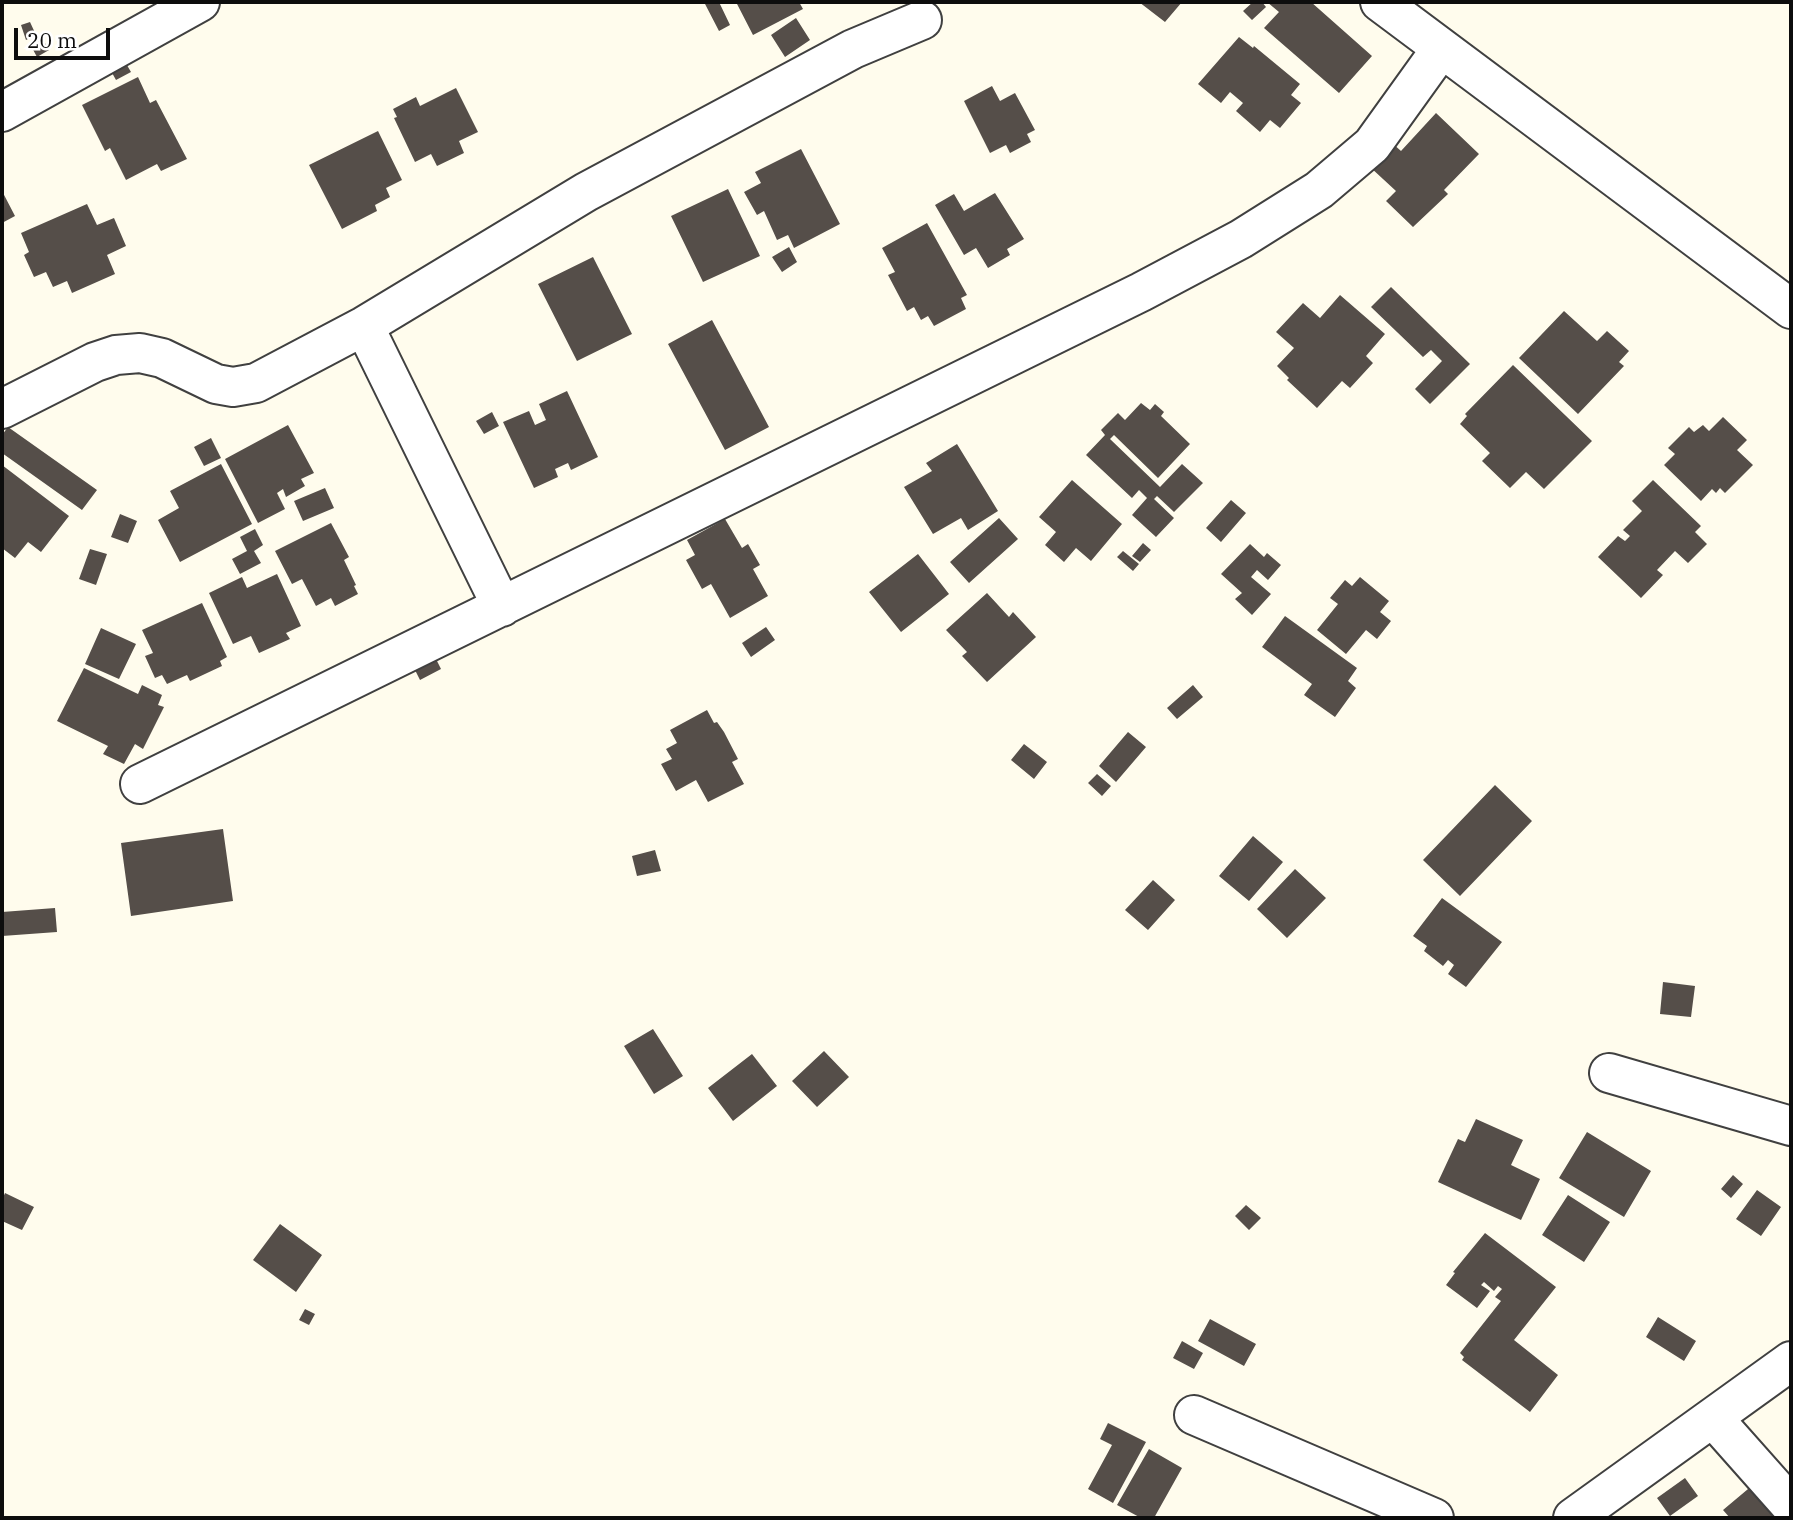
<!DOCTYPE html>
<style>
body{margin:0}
#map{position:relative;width:1793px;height:1520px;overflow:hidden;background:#fffced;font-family:"IBM Plex Serif",serif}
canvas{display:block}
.frame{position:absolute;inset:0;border:4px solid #0d0d0d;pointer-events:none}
.scale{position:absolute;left:14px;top:28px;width:96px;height:32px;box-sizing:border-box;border:4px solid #0d0d0d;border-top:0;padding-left:9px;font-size:21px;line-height:24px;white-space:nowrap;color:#0d0d0d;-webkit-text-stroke:5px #fff;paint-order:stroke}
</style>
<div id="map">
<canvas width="1793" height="1520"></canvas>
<div class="frame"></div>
<div class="scale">20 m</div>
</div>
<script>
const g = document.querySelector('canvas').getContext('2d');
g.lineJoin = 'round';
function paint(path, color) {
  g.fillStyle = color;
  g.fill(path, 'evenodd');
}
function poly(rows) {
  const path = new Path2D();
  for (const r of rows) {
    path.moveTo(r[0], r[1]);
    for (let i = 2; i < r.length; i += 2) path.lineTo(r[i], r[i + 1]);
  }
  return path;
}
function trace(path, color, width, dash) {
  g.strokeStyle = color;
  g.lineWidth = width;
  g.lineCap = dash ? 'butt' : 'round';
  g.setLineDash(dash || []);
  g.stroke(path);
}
paint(poly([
 [704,2,719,2,730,25,719,31],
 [736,2,799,2,803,9,753,35],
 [1139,2,1182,2,1165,22],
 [1253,2,1262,2,1266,7,1252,20,1243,11],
 [1267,2,1311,2,1372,56,1339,93,1264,28,1279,12],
 [796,18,810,40,785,57,771,35],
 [30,22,36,35,26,40,21,25],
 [1239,37,1253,48,1254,46,1300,84,1291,95,1301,103,1280,128,1270,120,1260,132,1236,111,1243,103,1230,92,1221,103,1198,84],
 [42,38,49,50,37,57,30,44],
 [121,55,131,72,116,80,106,62],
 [138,77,150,103,156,100,187,159,161,171,157,164,126,180,110,148,105,151,82,105],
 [992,86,1000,101,1015,93,1035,130,1027,134,1031,142,1010,153,1006,145,990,153,964,101],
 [456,88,478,132,459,141,464,153,437,166,431,154,415,162,394,118,397,117,393,109,416,97,420,106],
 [1436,113,1479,154,1444,190,1448,194,1413,227,1386,201,1396,191,1370,167,1392,143,1401,151],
 [378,131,402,180,386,188,390,197,375,205,377,211,342,229,309,165],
 [801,149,840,224,794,248,788,235,777,240,764,211,757,215,744,192,761,183,755,172],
 [728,189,760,256,703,282,671,216],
 [2,191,15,216,2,223],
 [995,193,1024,239,1007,249,1010,255,988,268,976,248,964,255,935,205,954,194,964,211],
 [87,204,97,225,114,218,126,246,107,255,115,274,72,293,67,281,53,287,46,272,34,277,24,255,29,252,21,233],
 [927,223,967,295,961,298,966,309,934,326,928,316,921,320,914,307,907,311,888,275,895,272,882,248],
 [789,247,797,262,782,272,772,257],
 [593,257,632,334,577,361,538,284],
 [1391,287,1470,364,1430,404,1415,389,1442,361,1431,350,1423,357,1371,307],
 [1340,295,1385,334,1366,356,1373,363,1350,388,1342,381,1317,408,1287,380,1289,378,1277,366,1294,348,1276,332,1303,303,1320,318],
 [1564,311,1597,341,1607,331,1629,351,1619,362,1624,366,1578,414,1519,358],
 [712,320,769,427,725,450,668,344],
 [1513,365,1592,441,1544,489,1526,472,1510,488,1482,461,1490,453,1460,424,1467,416,1465,414],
 [567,391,598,457,571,470,568,463,555,469,558,477,534,488,503,422,529,411,535,425,546,420,539,404],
 [1141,403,1150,410,1155,404,1164,412,1161,416,1190,444,1158,478,1114,435,1110,439,1160,487,1182,464,1203,483,1174,512,1157,496,1154,499,1174,518,1156,537,1132,515,1147,498,1139,490,1132,498,1086,455,1105,435,1101,430,1118,413,1125,420],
 [492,412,499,426,484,434,476,421],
 [1723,417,1747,440,1737,450,1753,465,1725,493,1720,488,1716,493,1712,489,1701,501,1664,465,1675,454,1668,448,1689,427,1694,432,1703,425,1709,431],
 [288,425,314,473,301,479,305,486,286,497,283,489,277,493,285,509,258,523,225,459],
 [8,427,97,490,82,510,2,453,2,435],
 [211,438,221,458,204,466,194,447],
 [957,444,998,511,968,530,961,518,933,534,904,487,932,471,926,463],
 [221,464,252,524,180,562,158,520,179,508,170,491],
 [2,465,69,516,41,552,28,542,15,558,2,548],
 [1072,480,1122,524,1091,561,1076,548,1064,562,1045,545,1056,532,1039,517],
 [1653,480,1701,526,1695,532,1707,544,1688,563,1675,551,1657,570,1663,575,1641,598,1598,557,1618,536,1625,541,1630,536,1623,530,1642,511,1632,501],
 [325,488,334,508,303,521,294,501],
 [1231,500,1246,513,1221,542,1206,528],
 [120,514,137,521,128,543,111,537],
 [999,518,1018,539,969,583,950,562],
 [725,519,742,548,748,544,760,565,753,569,768,596,730,618,711,584,702,589,686,560,695,555,687,540],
 [331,523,349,557,344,560,356,585,354,586,358,594,335,606,331,598,316,606,302,579,292,584,275,551],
 [255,529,263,545,254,551,261,563,240,574,232,559,247,551,240,537],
 [1143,543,1151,550,1140,562,1132,556],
 [1250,544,1264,557,1267,553,1281,565,1268,580,1257,570,1251,577,1271,594,1252,615,1235,599,1242,593,1221,574],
 [90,549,107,554,96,585,79,579],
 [1123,551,1139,564,1133,571,1117,557],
 [918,554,949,594,901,632,869,592],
 [277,574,301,626,286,633,290,639,259,653,251,636,233,644,209,593,242,577,247,588],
 [1360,577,1389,601,1380,612,1391,621,1377,639,1366,630,1346,654,1317,630,1338,604,1330,598,1345,580,1352,586],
 [987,593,1009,617,1013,612,1036,637,987,682,962,656,967,652,946,630],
 [202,603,227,657,220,661,222,666,190,681,187,675,167,684,162,675,155,678,145,656,153,653,142,630],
 [1285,616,1357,668,1348,681,1356,688,1335,717,1304,695,1312,684,1262,647],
 [766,627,775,640,751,657,742,643],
 [101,628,136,644,119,679,85,664],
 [433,653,441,669,420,680,412,664],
 [84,668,138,694,142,685,162,695,158,705,164,707,143,749,135,744,124,764,103,754,108,746,57,721],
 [1193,685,1203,697,1177,719,1167,708],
 [707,710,714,723,717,722,724,732,738,759,732,762,744,784,708,802,696,780,676,791,661,764,672,759,666,749,677,743,670,730],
 [1128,732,1146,747,1116,782,1099,766],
 [1024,744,1047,762,1034,779,1011,760],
 [1097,774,1111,786,1102,796,1088,783],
 [1495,785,1532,821,1460,896,1423,860],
 [223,829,233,901,131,916,121,843],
 [1253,836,1283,862,1249,901,1219,876],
 [655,850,661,871,637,876,632,856],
 [1295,869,1326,898,1287,938,1257,909],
 [1153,880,1175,900,1148,930,1125,910],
 [1442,898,1502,942,1466,987,1448,974,1454,965,1448,960,1443,966,1424,951,1427,946,1413,936],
 [55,908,57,932,2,936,2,912],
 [1663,982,1695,986,1691,1017,1660,1014],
 [653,1029,683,1076,654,1094,624,1046],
 [824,1051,849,1077,817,1107,792,1081],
 [752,1054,777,1086,733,1121,708,1088],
 [1476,1119,1523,1140,1511,1165,1540,1179,1521,1220,1438,1182,1458,1139,1465,1142],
 [1587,1132,1651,1171,1624,1217,1559,1178],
 [1733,1175,1743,1184,1731,1198,1721,1189],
 [1757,1190,1781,1207,1761,1236,1736,1219],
 [5,1193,34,1207,22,1230,2,1221,2,1200],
 [1568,1195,1610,1222,1584,1262,1542,1235],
 [1246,1205,1261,1218,1249,1230,1235,1216],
 [280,1224,322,1255,296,1292,253,1260],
 [1485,1233,1556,1287,1514,1340,1558,1375,1530,1412,1462,1360,1464,1357,1460,1353,1501,1301,1495,1297,1502,1289,1498,1286,1494,1291,1484,1282,1481,1285,1490,1291,1477,1308,1446,1285,1455,1273,1453,1272],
 [305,1309,315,1314,309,1325,299,1320],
 [1658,1317,1696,1341,1684,1361,1646,1337],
 [1210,1319,1256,1344,1244,1366,1198,1341],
 [1182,1341,1203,1353,1194,1369,1173,1358],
 [1108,1423,1146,1442,1113,1503,1088,1489,1112,1445,1100,1439],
 [1149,1449,1182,1468,1154,1518,1141,1518,1117,1505],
 [1685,1478,1698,1496,1670,1516,1657,1498],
 [1754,1484,1779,1518,1730,1518,1723,1510]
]), '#554e49');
const minor = poly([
 [1380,2,1791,309],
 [2,112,200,2],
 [364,326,502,607],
 [2,409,95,362,116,355,140,353,162,358,216,384,233,387,256,383,364,326,586,192,853,49,922,20],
 [140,784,1141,292,1241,239,1319,190,1372,145,1441,49],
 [1609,1073,1791,1126],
 [1194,1415,1434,1518],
 [1713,1418,1791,1506],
 [1573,1518,1791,1361]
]);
trace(minor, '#404040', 42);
trace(minor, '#fff', 38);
</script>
